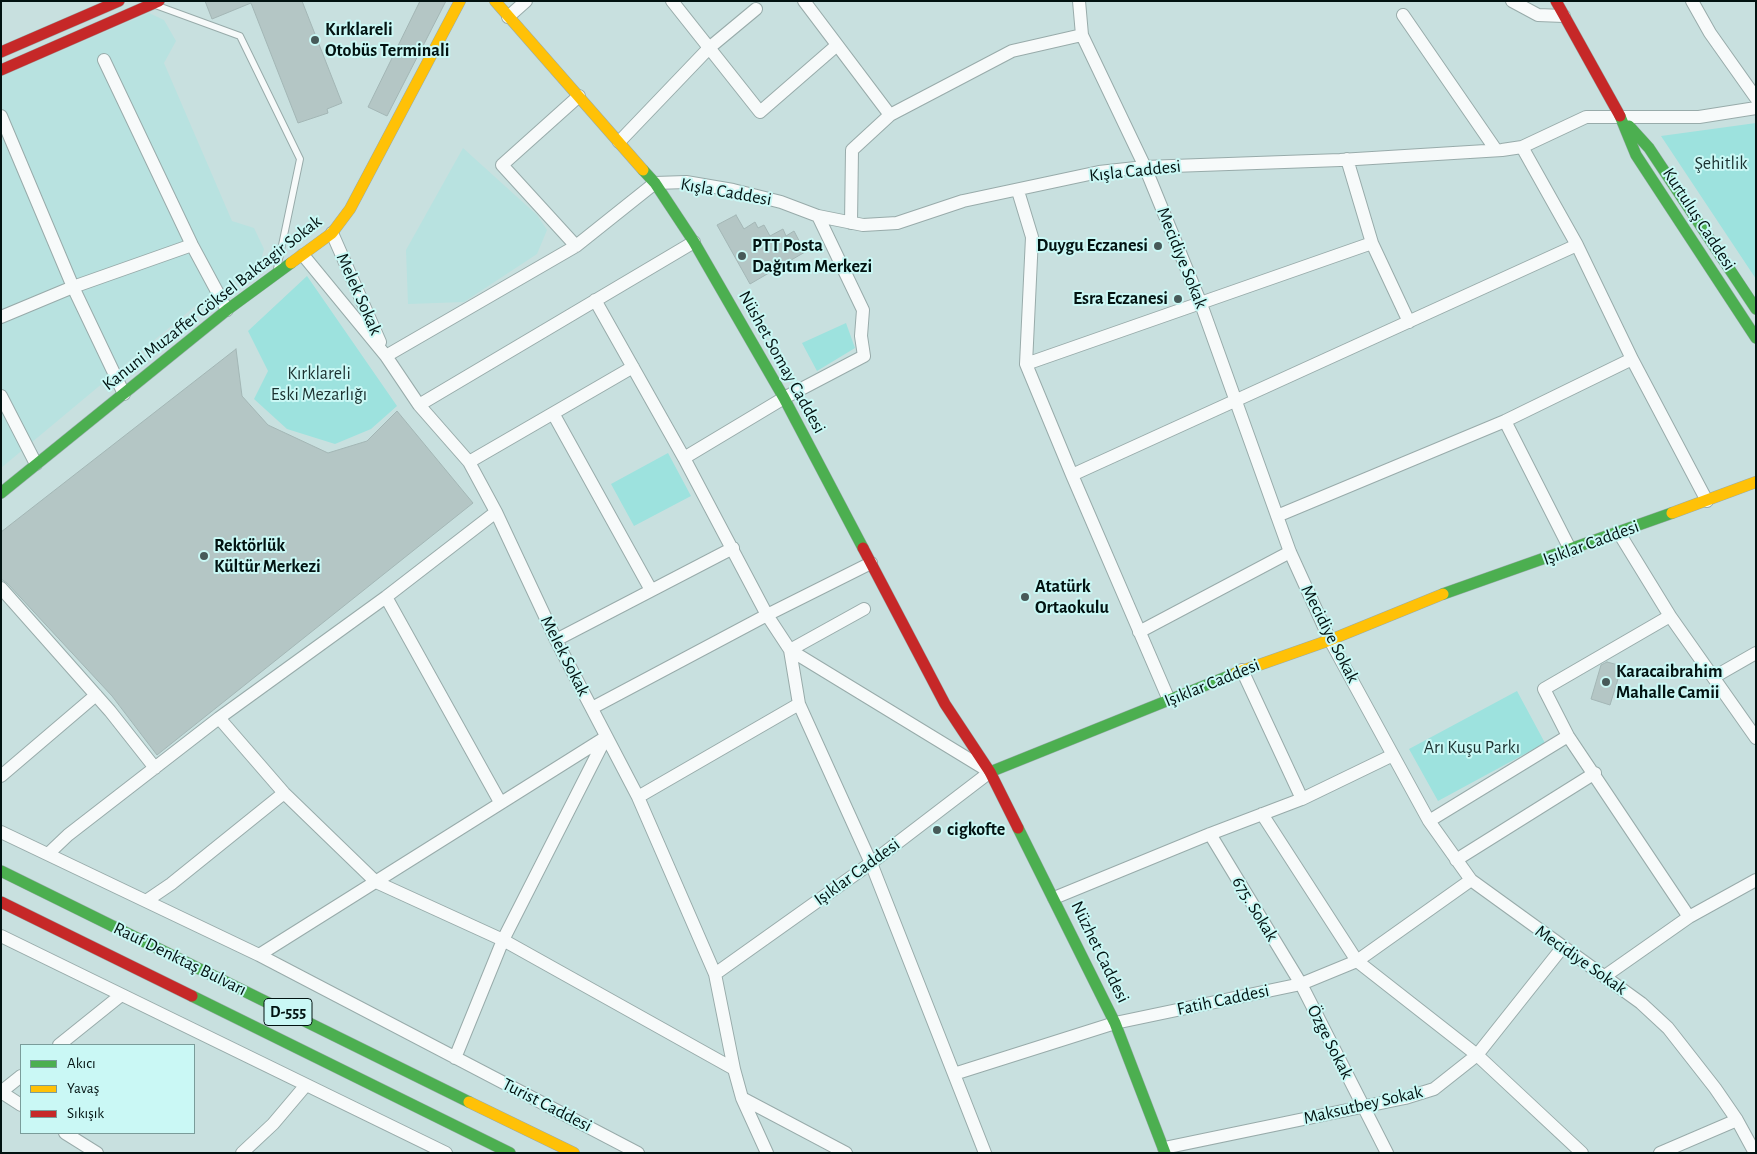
<!DOCTYPE html>
<meta charset="utf-8">
<style>
body{margin:0}
#map{position:relative;width:1757px;height:1154px;overflow:hidden;background:#c8e0df;font-family:"Alegreya Sans",sans-serif}
canvas{display:block}
.frame{position:absolute;inset:0;border:2px solid #021211;pointer-events:none}
.legend{position:absolute;left:20px;top:1044px;width:175px;height:90px;box-sizing:border-box;background:#caf8f5;border:1px solid #7a9c9a;margin:0;padding:6px 9px;list-style:none;font-size:15px;color:#021211}
.legend li{display:flex;align-items:center;gap:10px;height:25px}
.legend b{width:25px;border:1px solid #7a9c9a}
</style>
<div id="map">
<canvas width="1757" height="1154"></canvas>
<div class="frame"></div>
<ul class="legend">
<li><b style="height:6px;background:#4caf50"></b>Akıcı</li>
<li><b style="height:6px;background:#ffc107"></b>Yavaş</li>
<li><b style="height:6px;background:#c62828"></b>Sıkışık</li>
</ul>
</div>
<script>
const g = document.querySelector('canvas').getContext('2d');
g.lineJoin = 'round';
function paint(path, color) {
  g.fillStyle = color;
  g.fill(path, 'evenodd');
}
function poly(rows) {
  const path = new Path2D();
  for (const r of rows) {
    path.moveTo(r[0], r[1]);
    for (let i = 2; i < r.length; i += 2) path.lineTo(r[i], r[i + 1]);
  }
  return path;
}
function trace(path, color, width, dash) {
  g.strokeStyle = color;
  g.lineWidth = width;
  g.lineCap = dash ? 'butt' : 'round';
  g.setLineDash(dash || []);
  g.stroke(path);
}
function drawText(font, color, halo, rows, align = 'center') {
  g.font = font + ' "Alegreya Sans",sans-serif';
  g.lineWidth = 4;
  g.setLineDash([]);
  g.textBaseline = 'middle';
  g.strokeStyle = halo;
  g.fillStyle = color;
  for (const [text, x, y, turn = 0] of rows) {
    g.save();
    g.translate(x, y);
    g.rotate((+turn || 0) * Math.PI / 180);
    g.textAlign = isNaN(turn) ? turn : align;
    if (halo) g.strokeText(text, 0, 0);
    g.fillText(text, 0, 0);
    g.restore();
  }
}
paint(poly([
 [149,13,164,20,176,41,164,63,232,221,254,228,264,249,259,267,200,302,1,468,1,77],
 [463,148,537,215,547,230,537,254,464,302,408,304,406,250]
]), '#b8e2e0');
paint(poly([
 [1756,123,1756,279,1661,136],
 [307,276,397,406,371,429,335,444,287,429,254,399,268,371,248,331],
 [846,323,855,348,817,371,802,343],
 [668,453,691,496,634,526,611,484],
 [1517,691,1545,743,1438,801,1409,749]
]), '#9de2de');
const building = poly([
 [205,1,302,1,342,103,327,109,328,113,298,123,251,3,212,19,205,1],
 [420,1,446,1,387,116,368,107,420,1],
 [736,215,744,229,755,222,758,228,764,225,770,236,783,229,786,236,794,231,805,252,750,284,717,225,736,215],
 [236,349,242,396,268,425,328,453,367,441,397,411,473,503,157,755,112,696,7,583,1,579,1,532,236,349],
 [1607,662,1622,666,1610,705,1591,699,1601,665,1607,662]
]);
paint(building, '#b4c6c5');
trace(building, '#a3b6b5', 1);
const lane = poly([
 [158,6,240,36,300,159,277,269]
]);
const street = poly([
 [672,1,760,112,836,46],
 [804,1,890,115],
 [1079,1,1082,35,1145,167,1201,304,1290,552,1330,640,1429,821,1471,880,1641,1003,1668,1028,1715,1088,1737,1120,1755,1153],
 [1512,1,1538,15,1564,16],
 [1692,1,1710,33,1756,98],
 [1403,15,1496,150],
 [508,17,526,1],
 [104,60,192,245,227,310],
 [1,116,73,287,124,394],
 [619,142,709,48,756,9],
 [1347,159,1372,243,1409,322],
 [1018,191,1032,237,1026,364,1072,475,1169,700],
 [851,223,852,150,890,115,1012,51,1082,35],
 [332,233,380,342],
 [576,246,502,165,579,96],
 [303,255,386,356,419,405,469,462,496,512,556,640,638,797,715,974,734,1069,742,1098,767,1153],
 [595,300,684,458,767,615,790,650,990,772,871,863,715,974],
 [1,317,73,287,192,245],
 [386,356,576,246,655,183,686,182,733,190,781,202,818,216,863,225,897,223,963,201,1099,172,1145,167,1340,160,1502,150,1522,147,1586,117,1699,117,1756,108],
 [1632,359,1707,501],
 [1026,364,1372,243],
 [1,396,36,464],
 [419,405,694,242],
 [554,415,651,590],
 [1505,421,1571,551],
 [684,458,784,398,864,356,861,336,863,310,818,216],
 [469,462,633,367],
 [1072,475,1577,245],
 [496,512,386,597,219,718,284,793,376,882,503,940,734,1069],
 [1277,516,1505,421,1632,359,1577,245,1522,147],
 [1619,533,1670,616,1756,738],
 [1,588,110,711,155,768],
 [386,597,500,802],
 [1670,616,1544,689,1568,736,1689,917],
 [1139,632,1290,552],
 [556,640,733,548],
 [1242,670,1302,799],
 [1714,677,1756,653],
 [799,704,790,650,864,609],
 [592,708,767,615,871,563],
 [1,776,96,695],
 [638,797,799,704,871,863,985,1153],
 [1262,814,1357,961,1477,1055,1582,1153],
 [1429,821,1568,736],
 [1,832,259,955,638,1153],
 [1210,834,1301,984,1387,1153],
 [48,854,68,835,219,718],
 [1456,860,1595,773],
 [1054,898,1210,834,1302,799,1393,755],
 [146,901,171,884,284,793],
 [1,936,446,1153],
 [259,955,606,737],
 [1605,976,1689,917,1756,880],
 [59,1045,120,996],
 [455,1058,503,940,606,737],
 [954,1074,1115,1023,1301,984,1357,961,1471,880],
 [1,1092,21,1076],
 [1,1092,21,1105],
 [742,1098,846,1153],
 [65,1133,97,1153],
 [1164,1148,1405,1098,1434,1089,1477,1055,1562,948],
 [242,1153,273,1124,306,1085],
 [1660,1153,1737,1120]
]);
const fast = poly([
 [1620,116,1636,155,1756,338],
 [1629,126,1649,148,1756,309],
 [643,170,655,183,694,242,784,398,863,548],
 [1,493,227,310,291,263],
 [1443,594,1672,513],
 [990,772,1236,673],
 [1018,828,1115,1023,1165,1153],
 [1,871,469,1102],
 [192,996,510,1153]
]);
const slow = poly([
 [495,1,643,170],
 [291,263,332,233,350,209,460,1],
 [1672,513,1756,482],
 [1236,673,1330,640,1443,594],
 [469,1102,574,1153]
]);
const jam = poly([
 [1556,1,1620,116],
 [1,52,119,1],
 [1,70,159,1],
 [863,548,945,704,990,772,1018,828],
 [1,902,192,996]
]);
trace(lane, '#98abaa', 8);
trace(street, '#98abaa', 14);
trace(fast, '#98abaa', 12);
trace(slow, '#98abaa', 12);
trace(jam, '#98abaa', 12);
trace(lane, '#f7fafa', 6);
trace(street, '#f7fafa', 12);
trace(fast, '#4caf50', 11);
trace(slow, '#ffc107', 11);
trace(jam, '#c62828', 11);
for (const [x, y, r, color] of [
 [315,40,5,"#475a59"],
 [1158,246,5,"#475a59"],
 [742,256,5,"#475a59"],
 [1178,299,5,"#475a59"],
 [204,556,5,"#475a59"],
 [1025,597,5,"#475a59"],
 [1606,682,5,"#475a59"],
 [937,830,5,"#475a59"]
]) {
  const dot = new Path2D();
  dot.arc(x, y, r, 0, 2 * Math.PI);
  g.fillStyle = color;
  g.fill(dot);
  trace(dot, '#caf8f5', 2);
}
for (const [x, y, w] of [
 [288,1012,48]
]) {
  const box = new Path2D();
  box.roundRect(x - w / 2, y - 13.5, w, 27, 4);
  g.fillStyle = '#caf8f5';
  g.fill(box);
  trace(box, '#021211', 1);
}
drawText('bold 16px', '#021211', null, [
 ["D-555",288,1012]
]);
drawText('bold 18px', '#021211', '#caf8f5', [
 ["Kırklareli",325,30],
 ["Otobüs Terminali",325,51],
 ["PTT Posta",752,246],
 ["Dağıtım Merkezi",752,267],
 ["Duygu Eczanesi",1148,246,"right"],
 ["Esra Eczanesi",1168,299,"right"],
 ["Rektörlük",214,546],
 ["Kültür Merkezi",214,567],
 ["Atatürk",1035,587],
 ["Ortaokulu",1035,608],
 ["Karacaibrahim",1616,672],
 ["Mahalle Camii",1616,693],
 ["cigkofte",947,830]
], 'left');
drawText('18px', '#1b3130', '#caf8f5', [
 ["Şehitlik",1721,164],
 ["Kırklareli",319,374],
 ["Eski Mezarlığı",319,395],
 ["Arı Kuşu Parkı",1472,748]
]);
drawText('18px', '#021211', '#caf8f5', [
 ["Kışla Caddesi",1135,171,-6],
 ["Kışla Caddesi",726,192,10],
 ["Kurtuluş Caddesi",1699,219,57],
 ["Mecidiye Sokak",1182,258,68],
 ["Melek Sokak",359,294,66],
 ["Kanuni Muzaffer Göksel Baktagir Sokak",212,303,-38],
 ["Nüshet Somay Caddesi",782,362,61],
 ["Işıklar Caddesi",1591,543,-20],
 ["Mecidiye Sokak",1330,634,63],
 ["Melek Sokak",565,656,63],
 ["Işıklar Caddesi",1212,683,-22],
 ["Işıklar Caddesi",857,872,-36],
 ["675. Sokak",1255,909,59],
 ["Nüzhet Caddesi",1100,952,64],
 ["Rauf Denktaş Bulvarı",180,959,26],
 ["Mecidiye Sokak",1581,960,35],
 ["Fatih Caddesi",1223,1000,-12],
 ["Özge Sokak",1330,1042,63],
 ["Turist Caddesi",547,1105,27],
 ["Maksutbey Sokak",1363,1105,-13]
]);
</script>
